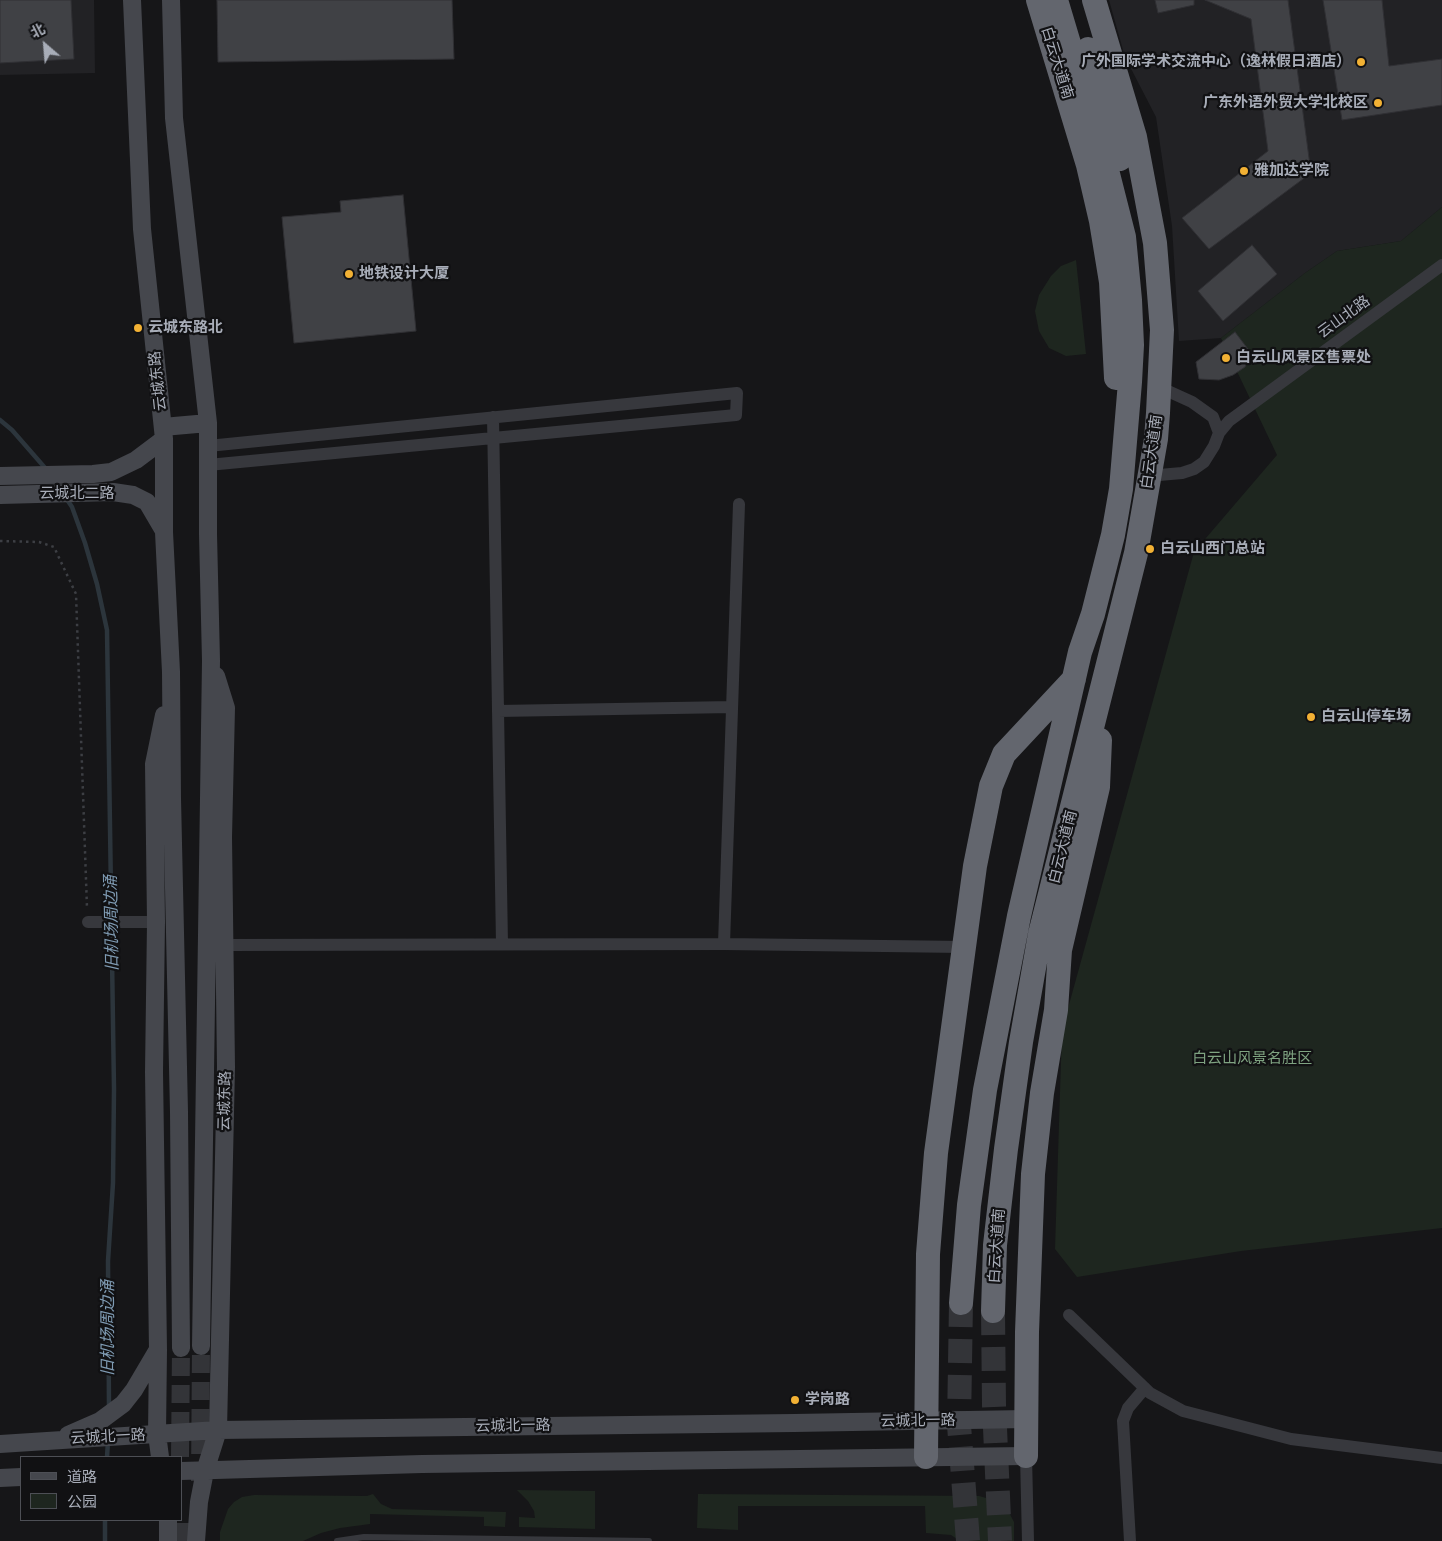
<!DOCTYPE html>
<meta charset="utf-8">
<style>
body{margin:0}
#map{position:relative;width:1442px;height:1541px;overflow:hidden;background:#161618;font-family:Figtree,"Noto Sans SC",sans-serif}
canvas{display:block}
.legend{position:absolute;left:20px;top:1456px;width:162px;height:65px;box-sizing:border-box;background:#111113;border:1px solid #4d4f55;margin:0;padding:6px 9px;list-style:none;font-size:15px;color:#a8adb8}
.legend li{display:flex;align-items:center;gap:10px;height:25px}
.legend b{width:25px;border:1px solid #4d4f55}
.north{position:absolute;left:20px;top:20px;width:50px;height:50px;-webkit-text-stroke:4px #111113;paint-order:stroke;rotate:333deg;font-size:14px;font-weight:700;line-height:20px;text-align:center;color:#a8adb8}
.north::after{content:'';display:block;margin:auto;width:18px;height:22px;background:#a8adb8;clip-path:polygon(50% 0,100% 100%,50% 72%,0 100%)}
</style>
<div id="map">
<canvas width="1442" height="1541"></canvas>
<ul class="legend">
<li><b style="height:6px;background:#45474d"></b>道路</li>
<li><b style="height:14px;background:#1e261f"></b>公园</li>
</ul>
<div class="north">北</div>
</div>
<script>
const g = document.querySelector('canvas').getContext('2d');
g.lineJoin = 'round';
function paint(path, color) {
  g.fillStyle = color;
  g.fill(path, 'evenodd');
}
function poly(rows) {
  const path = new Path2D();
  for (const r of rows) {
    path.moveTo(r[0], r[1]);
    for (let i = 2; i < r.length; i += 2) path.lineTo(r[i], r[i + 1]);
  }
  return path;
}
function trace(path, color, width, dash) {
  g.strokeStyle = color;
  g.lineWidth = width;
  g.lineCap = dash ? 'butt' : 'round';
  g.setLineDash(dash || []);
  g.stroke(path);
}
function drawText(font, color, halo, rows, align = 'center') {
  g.font = font + ' Figtree,"Noto Sans SC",sans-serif';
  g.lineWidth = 4.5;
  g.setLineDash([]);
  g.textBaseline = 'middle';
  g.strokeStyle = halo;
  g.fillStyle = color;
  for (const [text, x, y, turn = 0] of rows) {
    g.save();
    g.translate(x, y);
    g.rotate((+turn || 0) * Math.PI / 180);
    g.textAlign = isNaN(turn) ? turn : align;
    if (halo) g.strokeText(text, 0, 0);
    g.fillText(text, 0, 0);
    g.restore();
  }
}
paint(poly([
 [0,0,94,0,95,73,0,75],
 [1109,0,1442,0,1442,207,1401,241,1337,251,1305,273,1221,338,1179,341,1172,226,1156,117,1125,57]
]), '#222225');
paint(poly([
 [1442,207,1442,1228,1241,1251,1077,1277,1055,1249,1062,1030,1194,552,1277,455,1221,338,1305,273,1337,251,1401,241],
 [1076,260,1086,354,1066,356,1049,348,1039,331,1035,311,1039,295,1051,276,1061,266],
 [517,1490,595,1491,595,1529,519,1527,519,1517,535,1518,534,1511,528,1501],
 [373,1494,381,1504,392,1509,506,1512,505,1527,484,1526,484,1517,370,1514,370,1524,340,1528,321,1533,303,1541,220,1541,220,1532,228,1509,234,1502,242,1497,254,1495,367,1496],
 [698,1494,979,1496,1004,1503,1014,1522,1014,1541,960,1541,951,1535,926,1533,925,1506,738,1506,738,1530,697,1528]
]), '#1e261f');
trace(poly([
 [0,420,12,430,46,469],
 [66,498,72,507,85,543,97,584,107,630,114,1089,113,1183,108,1261,109,1408],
 [107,1457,108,1441],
 [105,1541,105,1520]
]), '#2c353c', 4.5);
const building = poly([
 [0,0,71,0,74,59,0,63,0,0],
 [217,0,452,0,454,59,218,62,217,0],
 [1155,0,1194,0,1194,5,1158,13,1155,0],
 [1205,0,1288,0,1311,173,1209,249,1182,218,1268,151,1251,19,1205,0],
 [1323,0,1382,0,1389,66,1442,59,1442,105,1342,120,1323,0],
 [403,195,416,331,294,343,282,217,341,212,340,201,403,195],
 [1252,245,1277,274,1223,321,1198,291,1252,245],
 [1235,332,1251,353,1245,367,1233,375,1219,380,1199,379,1196,362,1235,332]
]);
paint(building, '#404145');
trace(building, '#303034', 1);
trace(poly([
 [180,1457,181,1348],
 [200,1481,201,1346],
 [180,1541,180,1520]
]), '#333438', 18, [18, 9]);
trace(poly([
 [961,1303,959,1425,968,1541],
 [993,1311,994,1405,1000,1541]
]), '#333438', 24, [24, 12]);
trace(poly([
 [0,541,39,542,54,547,76,594,87,908]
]), '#3d3f44', 2.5, [2.5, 4]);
trace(poly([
 [337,1541,364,1537,649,1541]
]), '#37383d', 6);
trace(poly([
 [493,417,502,944],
 [1219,433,1229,421,1442,265],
 [208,465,736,415,737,393,208,446],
 [1148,476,1182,473,1194,469,1204,462,1214,446,1219,433,1213,417,1192,402,1159,387],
 [498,711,732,707],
 [88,922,156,922],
 [724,944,739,504],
 [224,945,724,944,964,947],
 [1069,1315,1150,1393,1183,1411,1291,1439,1442,1458],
 [1026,1456,1028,1541],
 [1130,1541,1123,1421,1128,1408,1145,1388]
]), '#37383d', 12);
trace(poly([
 [132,0,142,229,164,439,164,532,171,672,172,798,179,1112,181,1348],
 [171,0,174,118,208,423,208,534,211,661,201,1346],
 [163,427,208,423],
 [0,476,93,474,111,472,136,460,164,439],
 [0,495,113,492,133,495,147,502,164,531],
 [68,1435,100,1421,123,1404,134,1390,157,1351],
 [0,1444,218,1430,794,1423,1026,1419],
 [160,1457,157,1434,158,1350,154,1072,156,922,154,764,164,715],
 [181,1471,422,1464,1026,1456],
 [0,1478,21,1477],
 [168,1520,168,1541],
 [196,1541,199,1502,205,1471,218,1430,226,1067,223,837,226,708,216,676]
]), '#45474d', 18);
trace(poly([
 [1038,0,1088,165,1101,221,1111,282,1116,378],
 [1088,49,1120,159],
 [961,1303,969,1205,985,1090,1019,916,1080,652,1093,614,1113,535,1121,489,1130,382,1132,345,1130,300,1124,237,1108,174,1056,0],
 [993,1311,995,1245,1006,1149,1021,1042,1040,934,1136,553,1156,439,1158,413,1162,330,1155,243,1135,137,1094,0],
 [1026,1456,1027,1332,1033,1174,1042,1093,1056,1010,1060,950,1098,787,1100,740],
 [926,1457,928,1254,936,1153,975,866,991,786,1004,754,1074,679]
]), '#63666e', 24);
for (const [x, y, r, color] of [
 [1361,62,5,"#f2b134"],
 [1378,103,5,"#f2b134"],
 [1244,171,5,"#f2b134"],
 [349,274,5,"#f2b134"],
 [138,328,5,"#f2b134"],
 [1226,358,5,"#f2b134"],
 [1150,549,5,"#f2b134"],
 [1311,717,5,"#f2b134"],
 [795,1400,5,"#f2b134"]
]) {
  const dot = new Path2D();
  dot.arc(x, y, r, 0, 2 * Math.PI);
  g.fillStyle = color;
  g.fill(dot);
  trace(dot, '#111113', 2);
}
drawText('bold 15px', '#a8adb8', '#111113', [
 ["广外国际学术交流中心（逸林假日酒店）",1351,62,"right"],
 ["广东外语外贸大学北校区",1368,103,"right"],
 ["雅加达学院",1254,171],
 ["地铁设计大厦",359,274],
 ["云城东路北",148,328],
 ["白云山风景区售票处",1236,358],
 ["白云山西门总站",1160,549],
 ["白云山停车场",1321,717],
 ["学岗路",805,1400]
], 'left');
drawText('15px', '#a8adb8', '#111113', [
 ["白云大道南",1057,63,73],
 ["云山北路",1344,317,-36],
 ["云城东路",158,381,-96],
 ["白云大道南",1152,452,-82],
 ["云城北二路",77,494],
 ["白云大道南",1063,847,-76],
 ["云城东路",225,1101,-89],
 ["白云大道南",997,1246,-86],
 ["云城北一路",918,1421,-1],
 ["云城北一路",513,1426,-1],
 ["云城北一路",108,1437,-3]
]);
drawText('15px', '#7fa381', '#111113', [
 ["白云山风景名胜区",1252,1059]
]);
drawText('italic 16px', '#7f9bb3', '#111113', [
 ["旧机场周边涌",112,923,-91],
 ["旧机场周边涌",108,1328,-90]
]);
</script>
